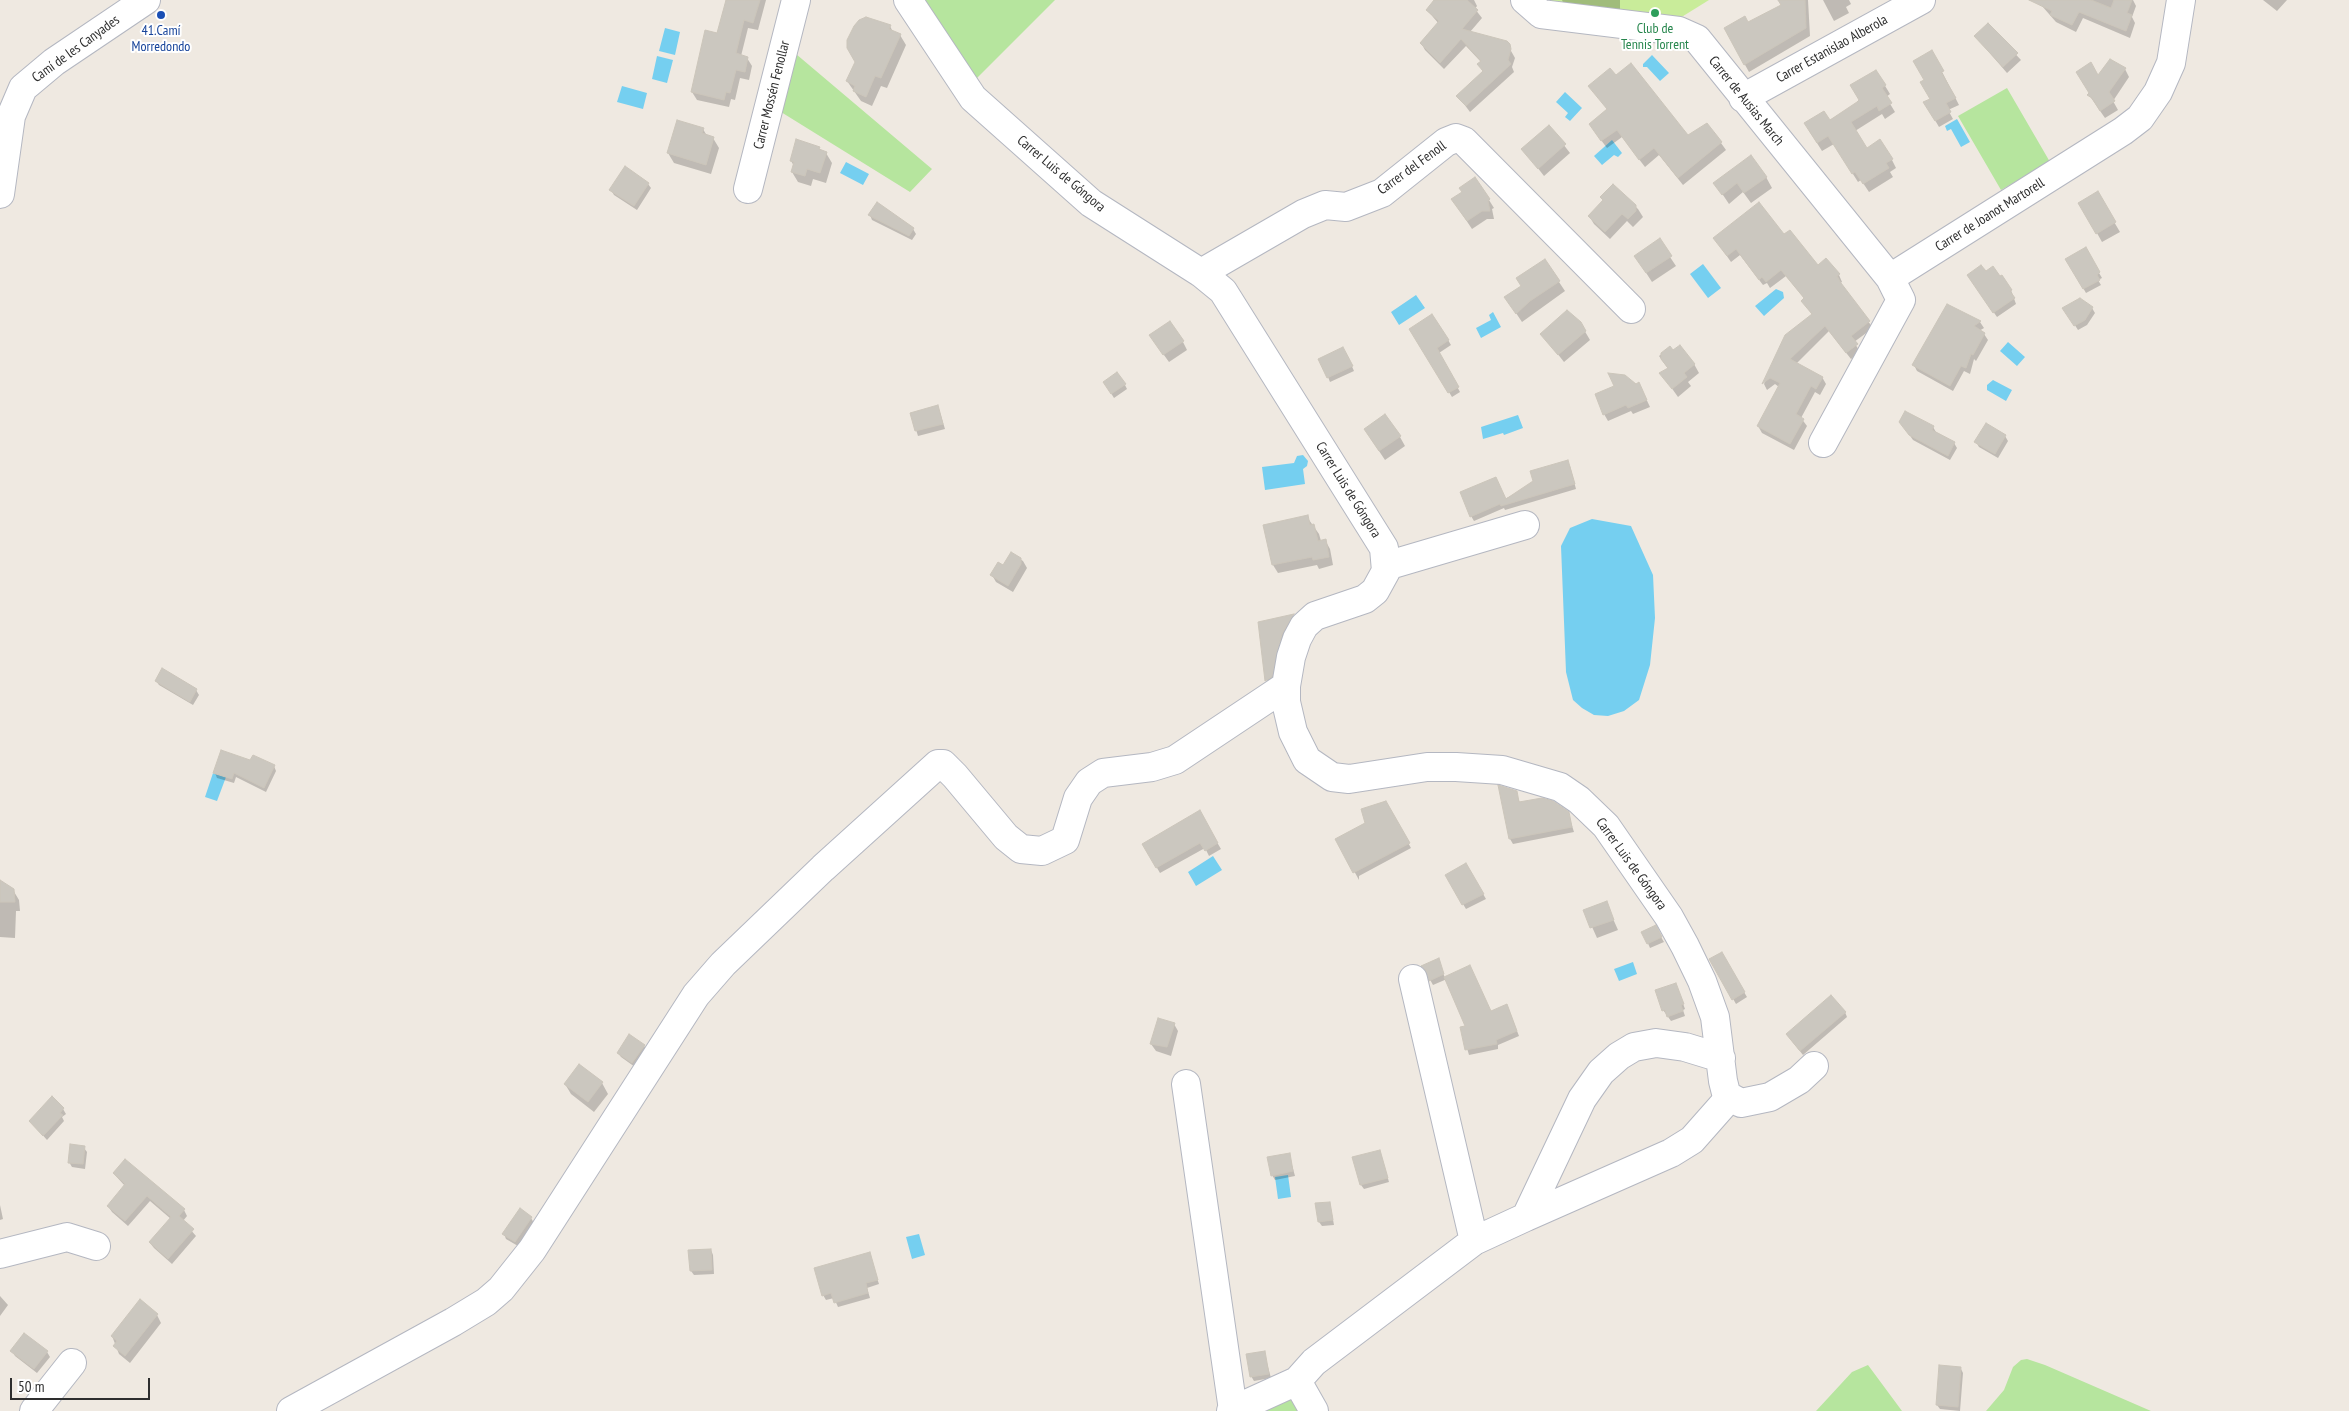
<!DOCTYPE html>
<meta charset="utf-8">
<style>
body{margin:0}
#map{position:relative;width:2349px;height:1411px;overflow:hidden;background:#efe9e1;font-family:"PT Sans Narrow",sans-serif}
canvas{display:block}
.scale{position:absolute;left:10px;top:1378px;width:140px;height:22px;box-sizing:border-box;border:2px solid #2e2e2e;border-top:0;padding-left:6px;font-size:15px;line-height:18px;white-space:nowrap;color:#2e2e2e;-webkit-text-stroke:4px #fff;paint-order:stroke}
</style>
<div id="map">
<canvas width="2349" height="1411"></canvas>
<div class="scale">50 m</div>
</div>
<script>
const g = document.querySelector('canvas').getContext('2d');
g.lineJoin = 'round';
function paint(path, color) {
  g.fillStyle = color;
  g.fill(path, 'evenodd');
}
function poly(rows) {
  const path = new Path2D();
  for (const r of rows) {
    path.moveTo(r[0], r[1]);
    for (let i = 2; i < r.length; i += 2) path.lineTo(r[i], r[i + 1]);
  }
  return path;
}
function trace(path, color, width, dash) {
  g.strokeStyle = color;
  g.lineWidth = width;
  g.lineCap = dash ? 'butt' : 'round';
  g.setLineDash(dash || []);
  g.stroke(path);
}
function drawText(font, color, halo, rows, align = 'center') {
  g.font = font + ' "PT Sans Narrow",sans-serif';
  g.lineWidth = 4;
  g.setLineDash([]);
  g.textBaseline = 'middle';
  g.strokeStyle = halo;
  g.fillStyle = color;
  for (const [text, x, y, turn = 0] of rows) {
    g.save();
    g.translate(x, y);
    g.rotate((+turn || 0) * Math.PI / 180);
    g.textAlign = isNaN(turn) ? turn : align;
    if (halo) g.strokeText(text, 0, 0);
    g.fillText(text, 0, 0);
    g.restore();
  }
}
paint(poly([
 [923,0,1055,0,973,82],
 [796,54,932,169,910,192,781,112],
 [2007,88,2050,162,2001,190,1958,116],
 [2027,1359,2045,1365,2151,1411,1986,1411,2004,1390,2013,1367,2021,1360],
 [1868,1365,1902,1411,1816,1411,1852,1372],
 [1286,1393,1310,1411,1248,1411]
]), '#b6e59e');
paint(poly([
 [1546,0,1709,0,1680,18,1550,3]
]), '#c9ec9a');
paint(poly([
 [665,28,680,32,675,55,659,51],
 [1652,55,1669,73,1660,81,1647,67,1643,67,1643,64],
 [657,56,673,60,667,83,652,79],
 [622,86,647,93,643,109,617,102],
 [1565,92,1582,108,1570,121,1565,117,1568,113,1556,102],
 [1957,119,1970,142,1961,147,1951,129,1947,131,1945,126],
 [1612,140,1622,153,1618,157,1614,155,1602,165,1594,156],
 [846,162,869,174,863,185,840,173],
 [1703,264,1721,288,1708,298,1690,274],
 [1776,289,1783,292,1784,298,1764,316,1755,306],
 [1416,295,1425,308,1399,325,1391,312],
 [1493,312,1501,327,1481,338,1476,328,1491,320,1489,315],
 [2008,342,2025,357,2017,366,2000,351],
 [1993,380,2012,390,2006,401,1987,390,1987,385],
 [1518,415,1523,428,1504,435,1503,433,1483,439,1481,427],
 [1303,455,1308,461,1307,466,1303,469,1305,484,1265,490,1262,467,1294,463,1297,456],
 [1592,519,1631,526,1653,575,1655,618,1650,665,1639,700,1624,711,1608,716,1594,715,1582,708,1573,700,1566,672,1561,546,1570,528],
 [213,773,226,777,217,801,205,797],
 [1213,856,1222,870,1196,886,1188,872],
 [1633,962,1637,974,1619,981,1614,969],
 [1288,1175,1291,1197,1278,1199,1275,1177],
 [919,1234,925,1255,912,1259,906,1237]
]), '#75cff0');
paint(poly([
 [728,0,766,0,758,30,748,28,741,56,747,58,752,66,749,80,740,78,735,100,731,99,729,107,697,100,692,92,718,34],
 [1435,0,1474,0,1477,6,1475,9,1482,18,1470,32,1506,42,1515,58,1512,67,1514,72,1470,112,1458,96,1483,72,1479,65,1481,62,1466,46,1444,69,1425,50,1421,43,1439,24,1427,10],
 [1562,0,1620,0,1620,12,1564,5],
 [1781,0,1808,0,1810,36,1749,72,1725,29,1748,24,1783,6],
 [1823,0,1849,0,1851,4,1846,7,1849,13,1834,21],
 [2044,0,2133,0,2136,6,2132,17,2135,23,2130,38,2083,18,2076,32,2056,22,2042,6],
 [2263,0,2287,0,2277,11],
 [1988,25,2021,60,2007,73,1975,36],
 [890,26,893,32,900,35,906,45,887,88,881,86,872,106,861,101,847,81],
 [1932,52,1959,105,1948,110,1953,119,1939,127,1925,103,1932,99],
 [2125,69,2129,77,2113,101,2118,110,2105,118,2089,95,2098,77],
 [1876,71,1890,94,1886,97,1895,112,1885,119,1882,114,1855,131,1867,149,1892,160,1896,168,1890,172,1893,177,1869,192,1861,180,1858,182,1834,144,1822,151,1810,132,1858,103],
 [1616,77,1687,137,1721,143,1726,150,1683,185,1659,155,1645,167,1622,137,1607,148,1595,132,1608,110,1590,86],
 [1549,126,1570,153,1544,176,1523,149],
 [703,129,707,136,713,138,719,148,711,174,674,163,668,153],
 [819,148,821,151,826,153,832,163,826,183,813,179,811,186,798,182,792,172,794,166,791,161],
 [1766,177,1772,188,1751,203,1743,192,1729,204,1715,183],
 [648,184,651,188,637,210,614,195,611,190],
 [1613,186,1638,209,1643,217,1633,227,1627,221,1610,239,1594,224,1589,216,1604,201],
 [2097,193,2120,232,2102,242,2080,203],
 [1489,200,1494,208,1492,209,1494,219,1487,219,1472,229,1458,208],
 [870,215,913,229,916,234,912,240,872,220],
 [1784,236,1818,267,1839,275,1842,282,1840,283,1873,328,1854,342,1860,352,1851,359,1829,331,1796,364,1822,377,1826,384,1820,395,1815,392,1801,418,1807,426,1794,450,1762,433,1758,426,1779,387,1775,384,1767,390,1764,384,1786,336,1813,316,1807,307,1805,299,1786,276,1770,288,1767,283,1763,285,1740,255,1731,262,1715,239],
 [2085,249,2102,278,2098,280,2101,285,2086,293,2067,260],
 [1670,257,1676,266,1652,282,1641,265],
 [1545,261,1565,291,1522,322,1512,307,1522,286],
 [1985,273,2011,290,2016,304,1997,317,1971,280],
 [1948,305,1980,322,1984,328,1979,331,1984,334,1988,340,1976,361,1974,359,1970,374,1964,371,1953,391,1917,371,1914,365],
 [2064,308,2092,308,2095,313,2087,325,2078,330],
 [1580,323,1590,340,1564,362,1542,334],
 [1411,330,1448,340,1451,345,1439,353,1460,392,1452,397],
 [1183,342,1187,350,1169,362,1156,344],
 [1669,348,1694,364,1699,373,1688,382,1691,386,1678,397,1661,373,1669,370,1659,356],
 [1346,353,1354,371,1330,382,1328,377],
 [1104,382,1125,385,1127,389,1114,398],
 [1642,390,1650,407,1633,414,1631,411,1608,421,1604,414],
 [938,406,945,429,918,436,911,414],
 [1986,425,2005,436,2008,441,1998,458,1979,447,1976,442],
 [1904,427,1933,427,1936,432,1954,443,1957,448,1950,460,1913,440],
 [1400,437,1405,446,1385,460,1371,439],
 [1570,466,1576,489,1505,510,1504,508,1474,521,1471,516],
 [1307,517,1319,534,1321,541,1325,540,1330,549,1333,565,1319,569,1317,565,1278,573,1273,565],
 [1011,553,1023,561,1027,568,1013,592,996,582,992,575,1003,566],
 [1293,616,1296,620,1274,682,1269,685,1267,680,1260,623],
 [156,681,196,690,199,695,193,705,159,685],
 [274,766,276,771,266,792,236,777,234,783,217,778,215,773],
 [1516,792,1520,803,1568,813,1574,832,1513,844,1510,839],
 [1385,802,1411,848,1359,876,1359,880,1337,840,1367,824],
 [1199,812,1221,849,1209,856,1205,848,1160,873,1143,844],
 [1466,865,1486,899,1466,909,1446,876],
 [0,885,13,890,19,900,20,911,16,911,15,938,0,937],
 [1606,903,1618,930,1597,938,1585,911],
 [1655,927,1664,942,1650,948,1643,932],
 [1721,954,1747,997,1736,1004,1711,960],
 [1438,960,1445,978,1491,1012,1509,1010,1519,1036,1498,1045,1498,1049,1469,1055,1461,1028,1467,1026,1447,979,1433,985,1423,967],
 [1676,984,1685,1009,1683,1010,1685,1016,1671,1021,1663,1010],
 [1845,1012,1847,1017,1803,1055,1787,1035],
 [1174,1024,1178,1031,1171,1056,1156,1051,1151,1044],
 [644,1046,647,1050,635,1067,621,1057,618,1053],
 [602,1083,608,1094,594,1112,571,1094,565,1084],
 [63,1109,66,1114,62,1117,64,1121,47,1140,30,1121],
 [84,1148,87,1152,85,1169,72,1167,69,1162],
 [1380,1151,1389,1182,1364,1189,1361,1185],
 [1289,1154,1295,1176,1275,1180,1272,1175],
 [114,1174,184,1210,187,1216,183,1221,196,1236,172,1264,154,1248,150,1243,171,1219,150,1201,128,1226,112,1212,108,1206,125,1186],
 [1330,1203,1334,1225,1322,1226,1319,1222],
 [0,1205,3,1219,0,1220],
 [520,1210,531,1218,534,1223,518,1246,506,1239,504,1234],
 [711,1250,713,1255,714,1274,694,1275,691,1271],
 [869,1254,879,1284,867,1288,870,1298,838,1307,834,1298,826,1300,823,1295],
 [0,1296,8,1305,0,1316],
 [157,1315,161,1323,130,1363,119,1354,112,1336],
 [12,1351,47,1352,50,1357,37,1373,15,1356],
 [1264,1352,1271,1378,1254,1381,1251,1376],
 [1961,1369,1963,1373,1960,1411,1940,1409,1937,1405]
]), '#0003');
const building = poly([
 [726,0,760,0,753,23,744,20,736,53,748,57,745,72,736,70,730,93,726,92,724,100,691,92,705,30,717,33,726,0],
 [1434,0,1467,0,1478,10,1462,29,1507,41,1510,44,1511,49,1508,60,1511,64,1466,106,1456,96,1483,71,1477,64,1481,61,1461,39,1440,63,1420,43,1439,21,1426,10,1434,0],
 [1778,0,1805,0,1806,28,1744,65,1724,28,1745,16,1748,22,1781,5,1778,0],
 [2029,0,2091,0,2111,8,2114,0,2132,0,2127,13,2132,15,2126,31,2079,12,2072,25,2050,15,2052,11,2029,0],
 [866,17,891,25,889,29,901,34,881,78,875,76,866,97,853,91,855,86,846,81,855,62,847,48,847,40,854,26,859,20,866,17],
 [1988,23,2018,53,2003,67,1974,36,1988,23],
 [1932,50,1944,71,1941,72,1956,98,1946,103,1951,112,1935,121,1923,102,1930,99,1920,82,1924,80,1913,61,1932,50],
 [2110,59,2126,68,2109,92,2115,101,2100,111,2092,98,2087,95,2089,93,2076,72,2091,62,2098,75,2110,59],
 [1631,63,1688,135,1707,123,1722,142,1678,178,1654,148,1639,160,1617,130,1601,141,1589,124,1607,109,1588,86,1610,68,1616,75,1631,63],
 [1876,70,1886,85,1882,88,1892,103,1879,111,1877,106,1851,122,1867,148,1880,139,1893,159,1886,163,1889,168,1863,184,1855,172,1852,174,1828,136,1817,143,1804,123,1824,111,1830,120,1857,102,1859,100,1850,85,1876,70],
 [677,120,704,128,702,133,714,137,706,165,667,153,677,120],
 [1549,125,1566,144,1538,169,1521,149,1549,125],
 [796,139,820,147,819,149,827,152,820,173,807,169,805,176,791,172,794,162,790,161,796,139],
 [1751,155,1767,177,1744,193,1737,183,1722,195,1713,183,1751,155],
 [625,166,649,183,634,206,609,190,625,166],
 [1475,177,1490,199,1488,201,1490,211,1482,211,1467,221,1451,199,1462,192,1459,188,1475,177],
 [1613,184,1636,205,1636,211,1628,219,1622,214,1605,232,1588,216,1603,200,1600,197,1613,184],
 [2098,191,2116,222,2096,234,2078,203,2098,191],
 [877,202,914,228,909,236,868,215,877,202],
 [1759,202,1784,234,1790,230,1818,265,1826,258,1840,274,1837,276,1841,283,1870,321,1851,336,1858,344,1846,353,1825,326,1790,359,1823,377,1816,389,1811,386,1796,414,1804,419,1790,444,1757,426,1780,383,1770,378,1762,384,1785,335,1812,314,1801,301,1804,298,1781,270,1766,282,1762,277,1759,280,1736,249,1727,256,1713,238,1759,202],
 [1660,238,1672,256,1646,273,1634,256,1660,238],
 [2086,247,2100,272,2097,275,2100,280,2083,289,2065,259,2086,247],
 [1545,259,1560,281,1530,301,1516,314,1504,297,1521,286,1516,278,1545,259],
 [1981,265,1986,271,1993,266,2000,276,2002,275,2012,290,2010,291,2015,298,1993,313,1967,275,1981,265],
 [2080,298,2093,307,2085,320,2074,326,2062,308,2080,298],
 [1947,304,1981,321,1974,326,1985,333,1973,355,1971,354,1966,368,1961,366,1950,386,1912,365,1947,304],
 [1567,310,1581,322,1586,331,1558,355,1540,334,1567,310],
 [1432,314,1449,340,1437,348,1459,387,1448,393,1409,329,1432,314],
 [1170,321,1184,341,1163,355,1149,335,1170,321],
 [1680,345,1695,364,1684,373,1687,377,1672,389,1659,373,1668,368,1661,359,1661,353,1670,346,1673,350,1680,345],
 [1343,347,1353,366,1327,378,1318,359,1343,347],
 [1117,372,1126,384,1111,394,1103,382,1117,372],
 [1608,373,1625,375,1636,384,1639,382,1647,400,1628,408,1626,405,1603,415,1595,394,1614,386,1608,373],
 [938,405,943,424,915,431,910,413,938,405],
 [1905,411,1934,426,1932,430,1955,442,1948,456,1909,435,1899,422,1905,411],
 [1385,414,1401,436,1379,451,1364,429,1385,414],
 [1986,423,2006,435,1995,454,1974,442,1986,423],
 [1568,460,1575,484,1501,506,1500,504,1470,517,1460,492,1496,477,1506,499,1533,481,1530,471,1568,460],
 [1308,515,1310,525,1314,524,1318,541,1326,539,1329,557,1313,560,1312,557,1272,565,1263,525,1308,515],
 [1011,552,1021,558,1021,564,1008,586,990,575,998,562,1003,565,1011,552],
 [1294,614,1282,634,1272,677,1265,681,1258,622,1294,614],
 [162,668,197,689,190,702,155,681,162,668],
 [221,750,250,760,253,755,275,765,264,788,234,773,232,779,213,773,221,750],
 [1498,785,1517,791,1519,802,1542,798,1553,801,1569,812,1572,827,1509,839,1498,785],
 [1386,801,1410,843,1353,873,1335,839,1365,823,1361,809,1386,801],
 [1200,810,1218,843,1205,851,1200,843,1156,868,1142,844,1200,810],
 [1466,863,1484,894,1462,905,1445,875,1466,863],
 [0,880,14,889,15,902,0,902,0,880],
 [1607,901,1614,920,1590,928,1583,910,1607,901],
 [1656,925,1662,937,1647,944,1641,932,1656,925],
 [1722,952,1745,992,1732,1000,1709,959,1722,952],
 [1439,958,1444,974,1429,981,1425,969,1421,966,1439,958],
 [1470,965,1491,1011,1507,1004,1517,1031,1496,1040,1497,1044,1465,1050,1460,1027,1465,1026,1444,977,1470,965],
 [1676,983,1684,1004,1681,1005,1683,1011,1667,1017,1665,1010,1662,1011,1655,990,1676,983],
 [1831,995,1846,1012,1800,1051,1786,1034,1831,995],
 [1158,1018,1175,1023,1167,1047,1150,1044,1158,1018],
 [629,1034,645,1045,632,1063,617,1053,629,1034],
 [579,1064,603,1082,588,1102,564,1084,579,1064],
 [52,1096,64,1108,60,1113,63,1115,43,1136,29,1121,52,1096],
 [70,1144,85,1146,83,1164,68,1163,70,1144],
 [1380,1150,1388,1178,1360,1185,1352,1157,1380,1150],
 [1290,1153,1293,1171,1271,1176,1267,1157,1290,1153],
 [125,1159,185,1209,179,1216,194,1229,168,1259,149,1242,171,1217,147,1196,125,1221,107,1206,125,1184,113,1173,125,1159],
 [1330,1202,1333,1220,1318,1222,1315,1203,1330,1202],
 [520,1208,532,1217,515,1242,502,1234,520,1208],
 [711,1249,712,1270,690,1271,688,1250,711,1249],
 [870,1252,878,1280,866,1283,868,1293,834,1303,831,1293,822,1296,814,1268,870,1252],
 [140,1299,158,1314,125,1356,113,1346,117,1341,111,1336,140,1299],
 [24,1333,48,1351,34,1369,10,1351,24,1333],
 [1265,1351,1269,1374,1250,1377,1246,1354,1265,1351],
 [1939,1365,1961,1367,1958,1407,1936,1405,1939,1365]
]);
paint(building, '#cbc7bf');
trace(building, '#cbc5ba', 1);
const minor = poly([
 [908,0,973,98,1091,203,1201,273,1223,291,1384,548,1386,571,1375,591,1365,599,1315,616,1304,626,1297,639,1291,657,1286,686,1286,702,1293,732,1307,760,1332,777,1349,779,1427,767,1456,767,1502,770,1560,787,1579,800,1606,826,1669,917,1685,946,1702,981,1715,1017,1723,1081,1726,1093,1730,1097,1741,1103,1770,1097,1799,1080,1814,1066],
 [1525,0,1541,14,1679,31,1697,39,1890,278,1901,300,1823,443],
 [1743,98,1921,0],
 [748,189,796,0],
 [0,194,11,116,23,88,54,62,146,0],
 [1201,273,1303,214,1325,205,1346,207,1382,193,1446,142,1456,138,1464,141,1631,309],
 [1890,278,2123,131,2140,118,2158,92,2171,63,2181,0],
 [1386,566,1525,525],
 [1186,1084,1233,1410],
 [1526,1217,1671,1153,1692,1140,1730,1097],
 [1474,1241,1526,1217,1582,1099,1601,1072,1619,1056,1634,1047,1656,1043,1685,1047,1721,1058],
 [0,1254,67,1237,96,1246],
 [1297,1381,1314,1362,1474,1241,1413,979],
 [34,1411,72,1363],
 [291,1411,453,1322,486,1302,501,1289,532,1250,696,995,723,964,823,868,938,764,943,764,955,776,1006,837,1021,849,1042,851,1065,840,1078,798,1089,782,1103,773,1152,767,1175,760,1286,686],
 [1231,1411,1297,1381,1314,1411]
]);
trace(minor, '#b4b7c1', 30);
trace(minor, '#fff', 28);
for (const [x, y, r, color] of [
 [1655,13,5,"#2e9e5b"],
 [161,15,5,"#1a4fb4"]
]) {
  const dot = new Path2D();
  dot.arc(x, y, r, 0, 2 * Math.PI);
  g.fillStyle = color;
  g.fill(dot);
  trace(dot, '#fff', 2);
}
drawText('14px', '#27864d', '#fff', [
 ["Club de",1655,29],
 ["Tennis Torrent",1655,45]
]);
drawText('14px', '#164399', '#fff', [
 ["41.Camí",161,31],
 ["Morredondo",161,47]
]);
drawText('14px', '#2e2e2e', '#fff', [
 ["Camí de les Canyades",76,49,-36],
 ["Carrer Estanislao Alberola",1832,49,-29],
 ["Carrer Mossén Fenollar",772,95,-76],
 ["Carrer de Ausias March",1746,101,51],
 ["Carrer del Fenoll",1412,168,-36],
 ["Carrer Luis de Góngora",1061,174,40],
 ["Carrer de Joanot Martorell",1990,215,-32],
 ["Carrer Luis de Góngora",1348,490,58],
 ["Carrer Luis de Góngora",1631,864,54]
]);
</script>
